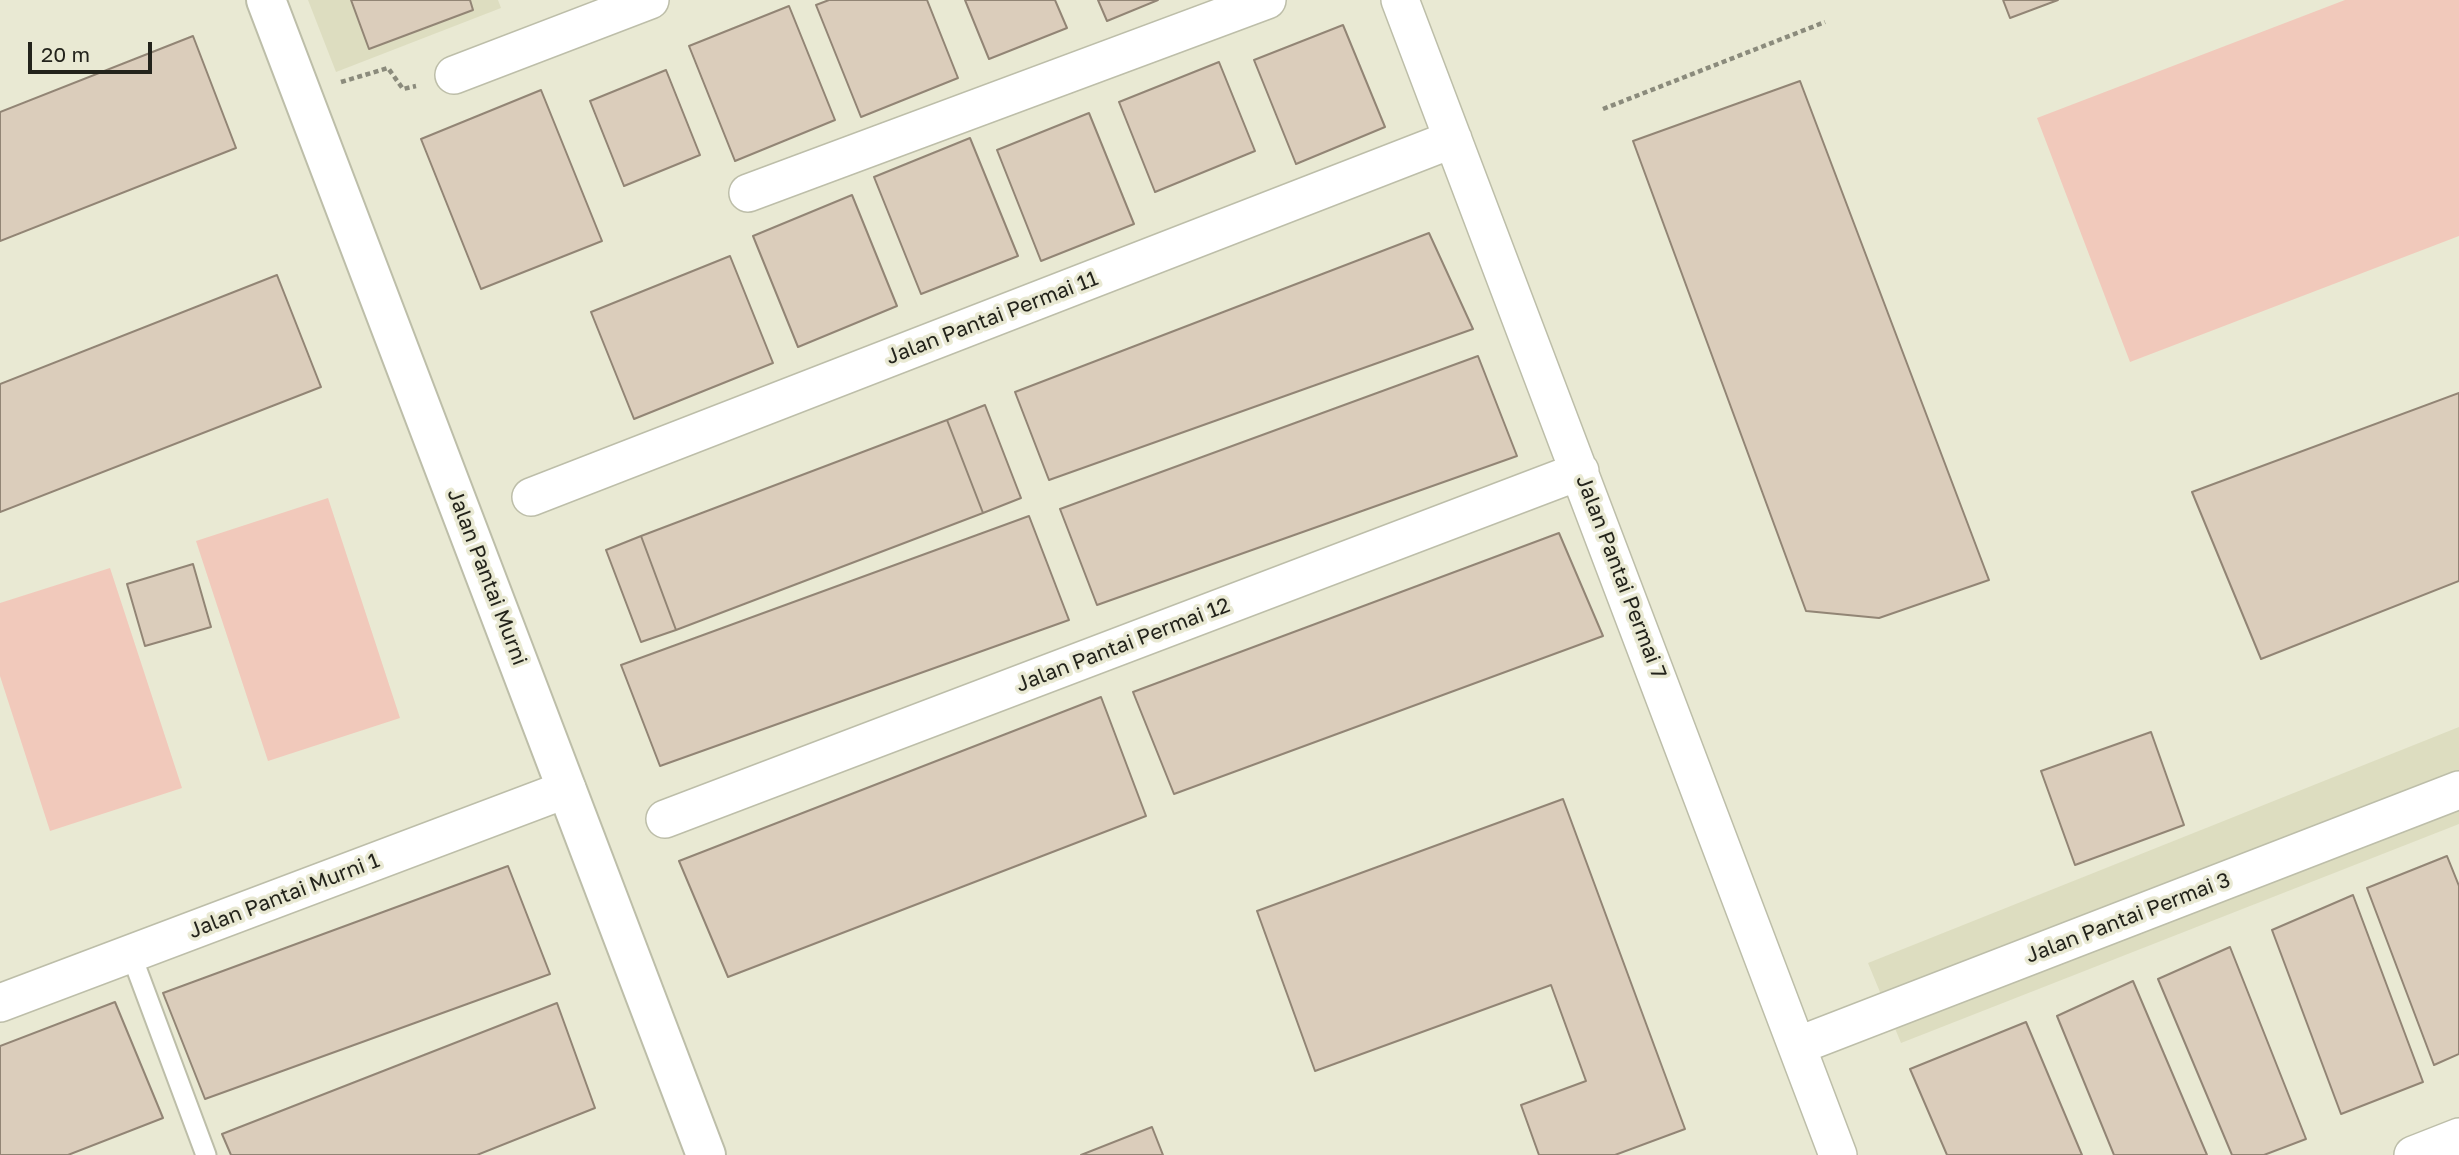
<!DOCTYPE html>
<style>
body{margin:0}
#map{position:relative;width:2459px;height:1155px;overflow:hidden;background:#e9e9d3;font-family:"Golos Text",sans-serif}
canvas{display:block}
.scale{position:absolute;left:28px;top:42px;width:124px;height:32px;box-sizing:border-box;border:4px solid #23231b;border-top:0;padding-left:9px;font-size:21px;line-height:24px;white-space:nowrap;color:#23231b;-webkit-text-stroke:5px #e9e9d3;paint-order:stroke}
</style>
<div id="map">
<canvas width="2459" height="1155"></canvas>
<div class="scale">20 m</div>
</div>
<script>
const g = document.querySelector('canvas').getContext('2d');
g.lineJoin = 'round';
function paint(path, color) {
  g.fillStyle = color;
  g.fill(path, 'evenodd');
}
function poly(rows) {
  const path = new Path2D();
  for (const r of rows) {
    path.moveTo(r[0], r[1]);
    for (let i = 2; i < r.length; i += 2) path.lineTo(r[i], r[i + 1]);
  }
  return path;
}
function trace(path, color, width, dash) {
  g.strokeStyle = color;
  g.lineWidth = width;
  g.lineCap = dash ? 'butt' : 'round';
  g.setLineDash(dash || []);
  g.stroke(path);
}
function drawText(font, color, halo, rows, align = 'center') {
  g.font = font + ' "Golos Text",sans-serif';
  g.lineWidth = 7;
  g.setLineDash([]);
  g.textBaseline = 'middle';
  g.strokeStyle = halo;
  g.fillStyle = color;
  for (const [text, x, y, turn = 0] of rows) {
    g.save();
    g.translate(x, y);
    g.rotate((+turn || 0) * Math.PI / 180);
    g.textAlign = isNaN(turn) ? turn : align;
    if (halo) g.strokeText(text, 0, 0);
    g.fillText(text, 0, 0);
    g.restore();
  }
}
paint(poly([
 [308,0,498,0,501,8,336,72],
 [2459,727,2459,824,1901,1043,1868,963]
]), '#ddddc0');
paint(poly([
 [2345,0,2459,0,2459,236,2130,362,2037,118],
 [328,498,400,718,268,761,196,541],
 [110,568,182,788,50,831,0,676,0,603]
]), '#f1c9bb');
const building = poly([
 [351,0,470,0,473,10,369,49,351,0],
 [829,0,927,0,958,78,861,117,816,5,829,0],
 [965,0,1055,0,1067,28,989,59,965,0],
 [1098,0,1158,0,1107,21,1098,0],
 [2003,0,2058,0,2010,18,2003,0],
 [789,6,835,120,735,161,689,46,789,6],
 [1343,25,1385,127,1296,164,1254,60,1343,25],
 [193,36,236,148,0,241,0,112,193,36],
 [1219,62,1255,151,1155,192,1119,102,1219,62],
 [666,70,700,155,624,186,590,101,666,70],
 [1800,81,1989,580,1879,618,1806,611,1633,141,1800,81],
 [541,90,602,241,481,289,421,139,541,90],
 [1089,113,1134,224,1041,261,997,150,1089,113],
 [970,138,1018,256,921,294,874,177,970,138],
 [852,195,897,306,798,347,753,236,852,195],
 [1429,233,1473,329,1049,480,1015,392,1429,233],
 [730,256,773,363,634,419,591,312,730,256],
 [277,275,321,387,0,512,0,384,277,275],
 [1478,356,1517,456,1097,605,1060,509,1478,356],
 [2459,393,2459,581,2261,659,2192,492,2459,393],
 [985,405,1021,498,983,513,947,420,985,405],
 [947,420,983,513,676,630,641,536,947,420],
 [1029,516,1069,620,660,766,621,665,1029,516],
 [1559,533,1603,636,1174,794,1133,692,1559,533],
 [641,536,676,630,641,642,606,550,641,536],
 [193,564,211,627,145,646,127,584,193,564],
 [1101,697,1146,816,728,977,679,861,1101,697],
 [2151,732,2184,825,2075,865,2041,771,2151,732],
 [1563,799,1685,1129,1615,1155,1539,1155,1521,1105,1586,1081,1551,985,1315,1071,1257,911,1563,799],
 [2447,856,2459,886,2459,1054,2434,1065,2367,888,2447,856],
 [508,866,550,974,205,1099,163,993,508,866],
 [2353,895,2423,1082,2341,1114,2272,930,2353,895],
 [2230,947,2306,1139,2264,1155,2232,1155,2158,979,2230,947],
 [2133,981,2207,1155,2114,1155,2057,1016,2133,981],
 [115,1002,163,1118,68,1155,0,1155,0,1046,115,1002],
 [557,1003,595,1108,477,1155,231,1155,222,1134,557,1003],
 [2026,1022,2082,1155,1947,1155,1910,1069,2026,1022],
 [1152,1127,1163,1155,1081,1155,1152,1127]
]);
paint(building, '#dbcdbb');
trace(building, '#928575', 2);
const service = poly([
 [131,954,206,1155]
]);
const minor = poly([
 [1400,0,1838,1155],
 [454,75,650,0],
 [748,193,1267,0],
 [531,497,1453,139],
 [665,819,1580,471],
 [0,1003,567,789],
 [1797,1046,2459,790],
 [2413,1155,2459,1137]
]);
const tertiary = poly([
 [266,0,706,1155]
]);
trace(service, '#bdbea9', 23);
trace(minor, '#bdbea9', 40);
trace(tertiary, '#bdbea9', 42);
trace(poly([
 [341,82,388,68,403,89,416,86],
 [1603,109,1825,22]
]), '#8b8b7c', 4.5, [5, 3.5]);
trace(service, '#fff', 19);
trace(minor, '#fff', 37);
trace(tertiary, '#fff', 38);
drawText('21px', '#23231b', '#e9e9d3', [
 ["Jalan Pantai Permai 11",992,318,-21],
 ["Jalan Pantai Murni",487,577,69],
 ["Jalan Pantai Permai 7",1621,577,69],
 ["Jalan Pantai Permai 12",1123,645,-21],
 ["Jalan Pantai Murni 1",284,896,-21],
 ["Jalan Pantai Permai 3",2128,918,-21]
]);
</script>
